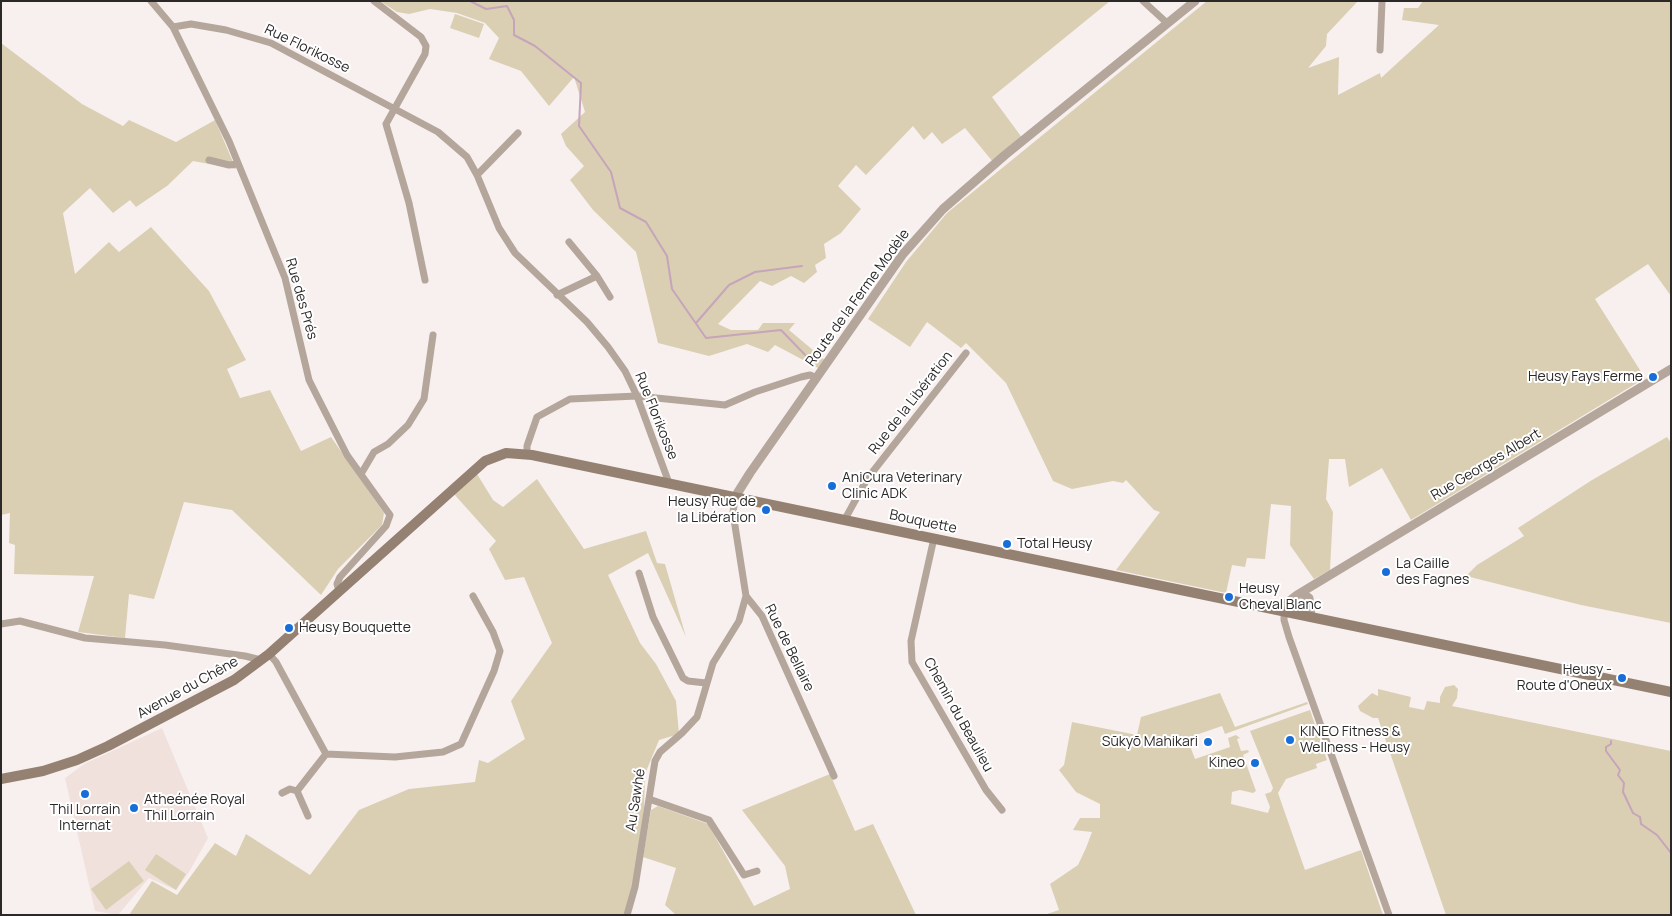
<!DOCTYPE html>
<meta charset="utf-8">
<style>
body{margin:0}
#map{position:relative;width:1672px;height:916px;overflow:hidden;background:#f8f0ef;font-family:Manrope,sans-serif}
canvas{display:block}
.frame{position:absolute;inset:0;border:2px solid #2b2828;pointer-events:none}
</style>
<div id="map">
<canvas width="1672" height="916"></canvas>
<div class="frame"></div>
</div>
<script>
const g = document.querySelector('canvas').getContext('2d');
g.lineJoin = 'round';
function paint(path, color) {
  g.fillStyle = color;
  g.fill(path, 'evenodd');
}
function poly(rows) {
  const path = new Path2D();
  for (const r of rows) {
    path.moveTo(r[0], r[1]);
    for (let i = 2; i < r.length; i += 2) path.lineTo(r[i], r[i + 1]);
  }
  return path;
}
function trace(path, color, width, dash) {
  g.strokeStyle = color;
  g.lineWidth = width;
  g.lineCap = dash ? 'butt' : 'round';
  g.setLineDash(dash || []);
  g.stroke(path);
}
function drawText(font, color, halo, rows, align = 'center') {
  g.font = font + ' Manrope,sans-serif';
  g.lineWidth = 4;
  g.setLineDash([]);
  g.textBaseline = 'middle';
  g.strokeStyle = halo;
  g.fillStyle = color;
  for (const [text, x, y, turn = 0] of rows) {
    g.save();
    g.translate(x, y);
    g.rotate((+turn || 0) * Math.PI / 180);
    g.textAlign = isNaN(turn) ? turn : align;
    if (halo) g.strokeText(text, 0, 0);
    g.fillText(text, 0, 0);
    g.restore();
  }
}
paint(poly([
 [162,728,208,838,189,872,176,890,149,878,118,915,95,911,65,778,84,764]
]), '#f1e1dd');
paint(poly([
 [380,1,994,2,1110,1,992,97,1023,139,993,162,965,128,942,144,932,132,924,140,913,126,866,175,856,165,838,186,861,209,841,233,824,244,826,258,815,265,817,272,804,283,791,276,772,286,760,281,718,324,731,330,758,330,763,323,795,323,789,330,826,361,820,369,775,345,768,352,747,344,709,356,658,343,636,252,593,210,570,180,584,166,566,146,561,134,585,112,574,77,549,106,521,71,489,59,499,38,485,23,457,13,430,9,409,14,397,12],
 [1207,1,1358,1,1327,34,1326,46,1308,68,1339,57,1338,95,1380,73,1381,78,1439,25,1402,20,1404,8,1418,8,1423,1,1671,1,1671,296,1648,264,1595,299,1645,378,1411,520,1382,468,1349,487,1345,459,1329,459,1326,499,1333,512,1330,570,1314,579,1290,545,1291,506,1271,504,1265,559,1247,558,1245,567,1232,565,1226,593,1116,570,1160,512,1154,510,1126,480,1123,483,1113,481,1072,489,1053,481,1006,383,966,343,961,348,927,322,910,347,868,319,906,262,947,213],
 [455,14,484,24,479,38,450,28],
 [1,43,82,104,123,126,129,120,176,142,215,120,236,169,193,161,167,186,136,207,130,200,113,213,90,188,63,213,75,274,109,242,119,252,151,227,209,291,246,360,227,369,240,398,270,390,301,451,331,437,384,513,382,525,338,569,321,595,232,510,184,502,154,599,129,594,125,638,78,632,94,576,14,574,15,545,9,543,10,513,1,515],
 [1667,437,1671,443,1671,623,1581,605,1466,576,1477,565,1524,536,1518,528,1592,480],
 [477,474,493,500,503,507,537,479,584,549,646,531,657,563,665,564,686,637,648,553,608,575,640,643,656,664,676,701,679,734,659,740,645,774,644,809,634,885,625,915,129,915,152,881,177,895,215,843,236,856,246,834,310,875,359,810,409,789,475,782,479,760,488,763,525,739,511,701,552,643,524,577,505,580,489,549,496,541,454,494],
 [1454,685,1458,689,1457,698,1452,706,1671,751,1671,915,1446,915,1378,718,1373,718,1360,711,1358,706,1372,693,1378,696,1378,689,1411,697,1409,707,1424,710,1427,701,1440,703,1440,697,1445,687],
 [1220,693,1235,727,1307,702,1308,704,1225,734,1222,726,1187,738,1195,759,1230,747,1228,738,1236,735,1240,738,1237,739,1241,751,1248,750,1249,752,1243,755,1256,791,1253,793,1240,790,1232,792,1231,804,1268,813,1270,807,1265,794,1271,792,1273,788,1250,731,1310,710,1327,760,1316,764,1317,768,1286,779,1278,793,1305,870,1361,850,1383,915,1044,915,1059,910,1050,884,1078,865,1086,848,1092,832,1073,830,1080,818,1100,818,1100,804,1076,792,1059,770,1064,765,1072,722,1137,735,1141,717],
 [830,774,855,831,873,824,916,915,676,915,665,905,676,868,643,857,651,810,658,806,708,824,754,906,790,889,785,866,742,810],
 [156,854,186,874,176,890,145,870],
 [129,861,144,881,106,910,91,889]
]), '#dacfb3');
trace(poly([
 [470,1,486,9,507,6,514,20,514,35,535,46,581,83,579,126,611,172,620,208,646,222,667,256,672,289,706,338,781,330,811,361],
 [696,323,729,285,755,272,802,266],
 [1611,741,1611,744,1606,747,1606,751,1620,770,1618,775,1624,783,1623,792,1633,813,1640,817,1641,824,1657,835,1671,853]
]), '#c6a4ba', 2);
trace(poly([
 [151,1,173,27,229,141,285,278,309,380,316,394,347,455,390,515,386,526,340,577,337,584,339,591],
 [374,1,421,37,426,46,425,54,386,124,409,203,425,280],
 [1143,1,1167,23],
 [173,27,191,24,226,30,271,43,438,132,467,157,477,175,499,228,515,253,587,322,608,347,625,371,637,396,669,483],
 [1380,50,1382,1],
 [209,160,229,165,238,164],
 [477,175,518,133],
 [569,242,597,276,610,297],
 [557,295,597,276],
 [527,454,527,446,537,417,570,399,637,396,725,405,755,392,801,377,810,375,817,378],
 [361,474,374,452,388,444,408,425,424,399,433,335],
 [735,497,733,513,746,596,762,616,834,776],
 [845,519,867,479,966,353],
 [934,538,911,641,912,662,986,790,1002,810],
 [639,573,653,617,683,678,688,681,706,683],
 [1284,611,1284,620,1289,637,1389,915],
 [1,624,20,621,85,638,165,645,245,656,261,660],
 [269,654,276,662,326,754,395,757,443,752,461,744,494,671,500,651,493,632,473,596],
 [282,793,290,789,297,791],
 [649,799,709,820,744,875,757,871],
 [308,816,297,791,326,754],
 [627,915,635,887,655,761,660,752,682,733,697,717,713,663,739,621,746,596]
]), '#b4a69b', 7);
trace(poly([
 [735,497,750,473,903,254,943,209,1005,155,1195,1],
 [1299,594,1303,594,1309,598,1311,617],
 [1284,611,1287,603,1297,595,1671,369]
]), '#b4a69b', 9);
trace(poly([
 [1,779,43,771,77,760,108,746,234,680,269,654,485,461,506,453,532,455,1671,692]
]), '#958171', 10);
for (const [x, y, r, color] of [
 [1653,377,5,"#176ed8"],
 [832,486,5,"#176ed8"],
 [766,510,5,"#176ed8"],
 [1007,544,5,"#176ed8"],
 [1386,572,5,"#176ed8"],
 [1229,597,5,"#176ed8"],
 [289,628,5,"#176ed8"],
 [1622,678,5,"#176ed8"],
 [1290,740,5,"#176ed8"],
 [1208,742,5,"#176ed8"],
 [1255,763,5,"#176ed8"],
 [85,794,5,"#176ed8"],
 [134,808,5,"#176ed8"]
]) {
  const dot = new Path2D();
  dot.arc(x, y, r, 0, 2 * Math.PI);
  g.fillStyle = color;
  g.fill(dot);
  trace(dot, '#fff', 2);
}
drawText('14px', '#2b2828', '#fff', [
 ["Rue Florikosse",307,49,26],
 ["Route de la Ferme Modèle",858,298,-54],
 ["Rue des Prés",301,299,74],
 ["Rue de la Libération",911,403,-52],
 ["Rue Florikosse",656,416,68],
 ["Rue Georges Albert",1486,465,-31],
 ["Bouquette",923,522,12],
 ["Rue de Bellaire",789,648,64],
 ["Avenue du Chêne",188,688,-29],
 ["Chemin du Beaulieu",958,715,61],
 ["Au Sawhé",636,800,-81]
]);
drawText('14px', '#2b2828', '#fff', [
 ["Heusy Fays Ferme",1643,377,"right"],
 ["AniCura Veterinary",842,478],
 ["Clinic ADK",842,494],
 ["Heusy Rue de",756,502,"right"],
 ["la Libération",756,518,"right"],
 ["Total Heusy",1017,544],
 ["La Caille",1396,564],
 ["des Fagnes",1396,580],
 ["Heusy",1239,589],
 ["Cheval Blanc",1239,605],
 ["Heusy Bouquette",299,628],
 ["Heusy -",1612,670,"right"],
 ["Route d'Oneux",1612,686,"right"],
 ["KINEO Fitness &",1300,732],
 ["Wellness - Heusy",1300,748],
 ["Sūkyō Mahikari",1198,742,"right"],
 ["Kineo",1245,763,"right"],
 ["Atheénée Royal",144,800],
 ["Thil Lorrain",144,816],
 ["Thil Lorrain",85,810,"center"],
 ["Internat",85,826,"center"]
], 'left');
</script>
